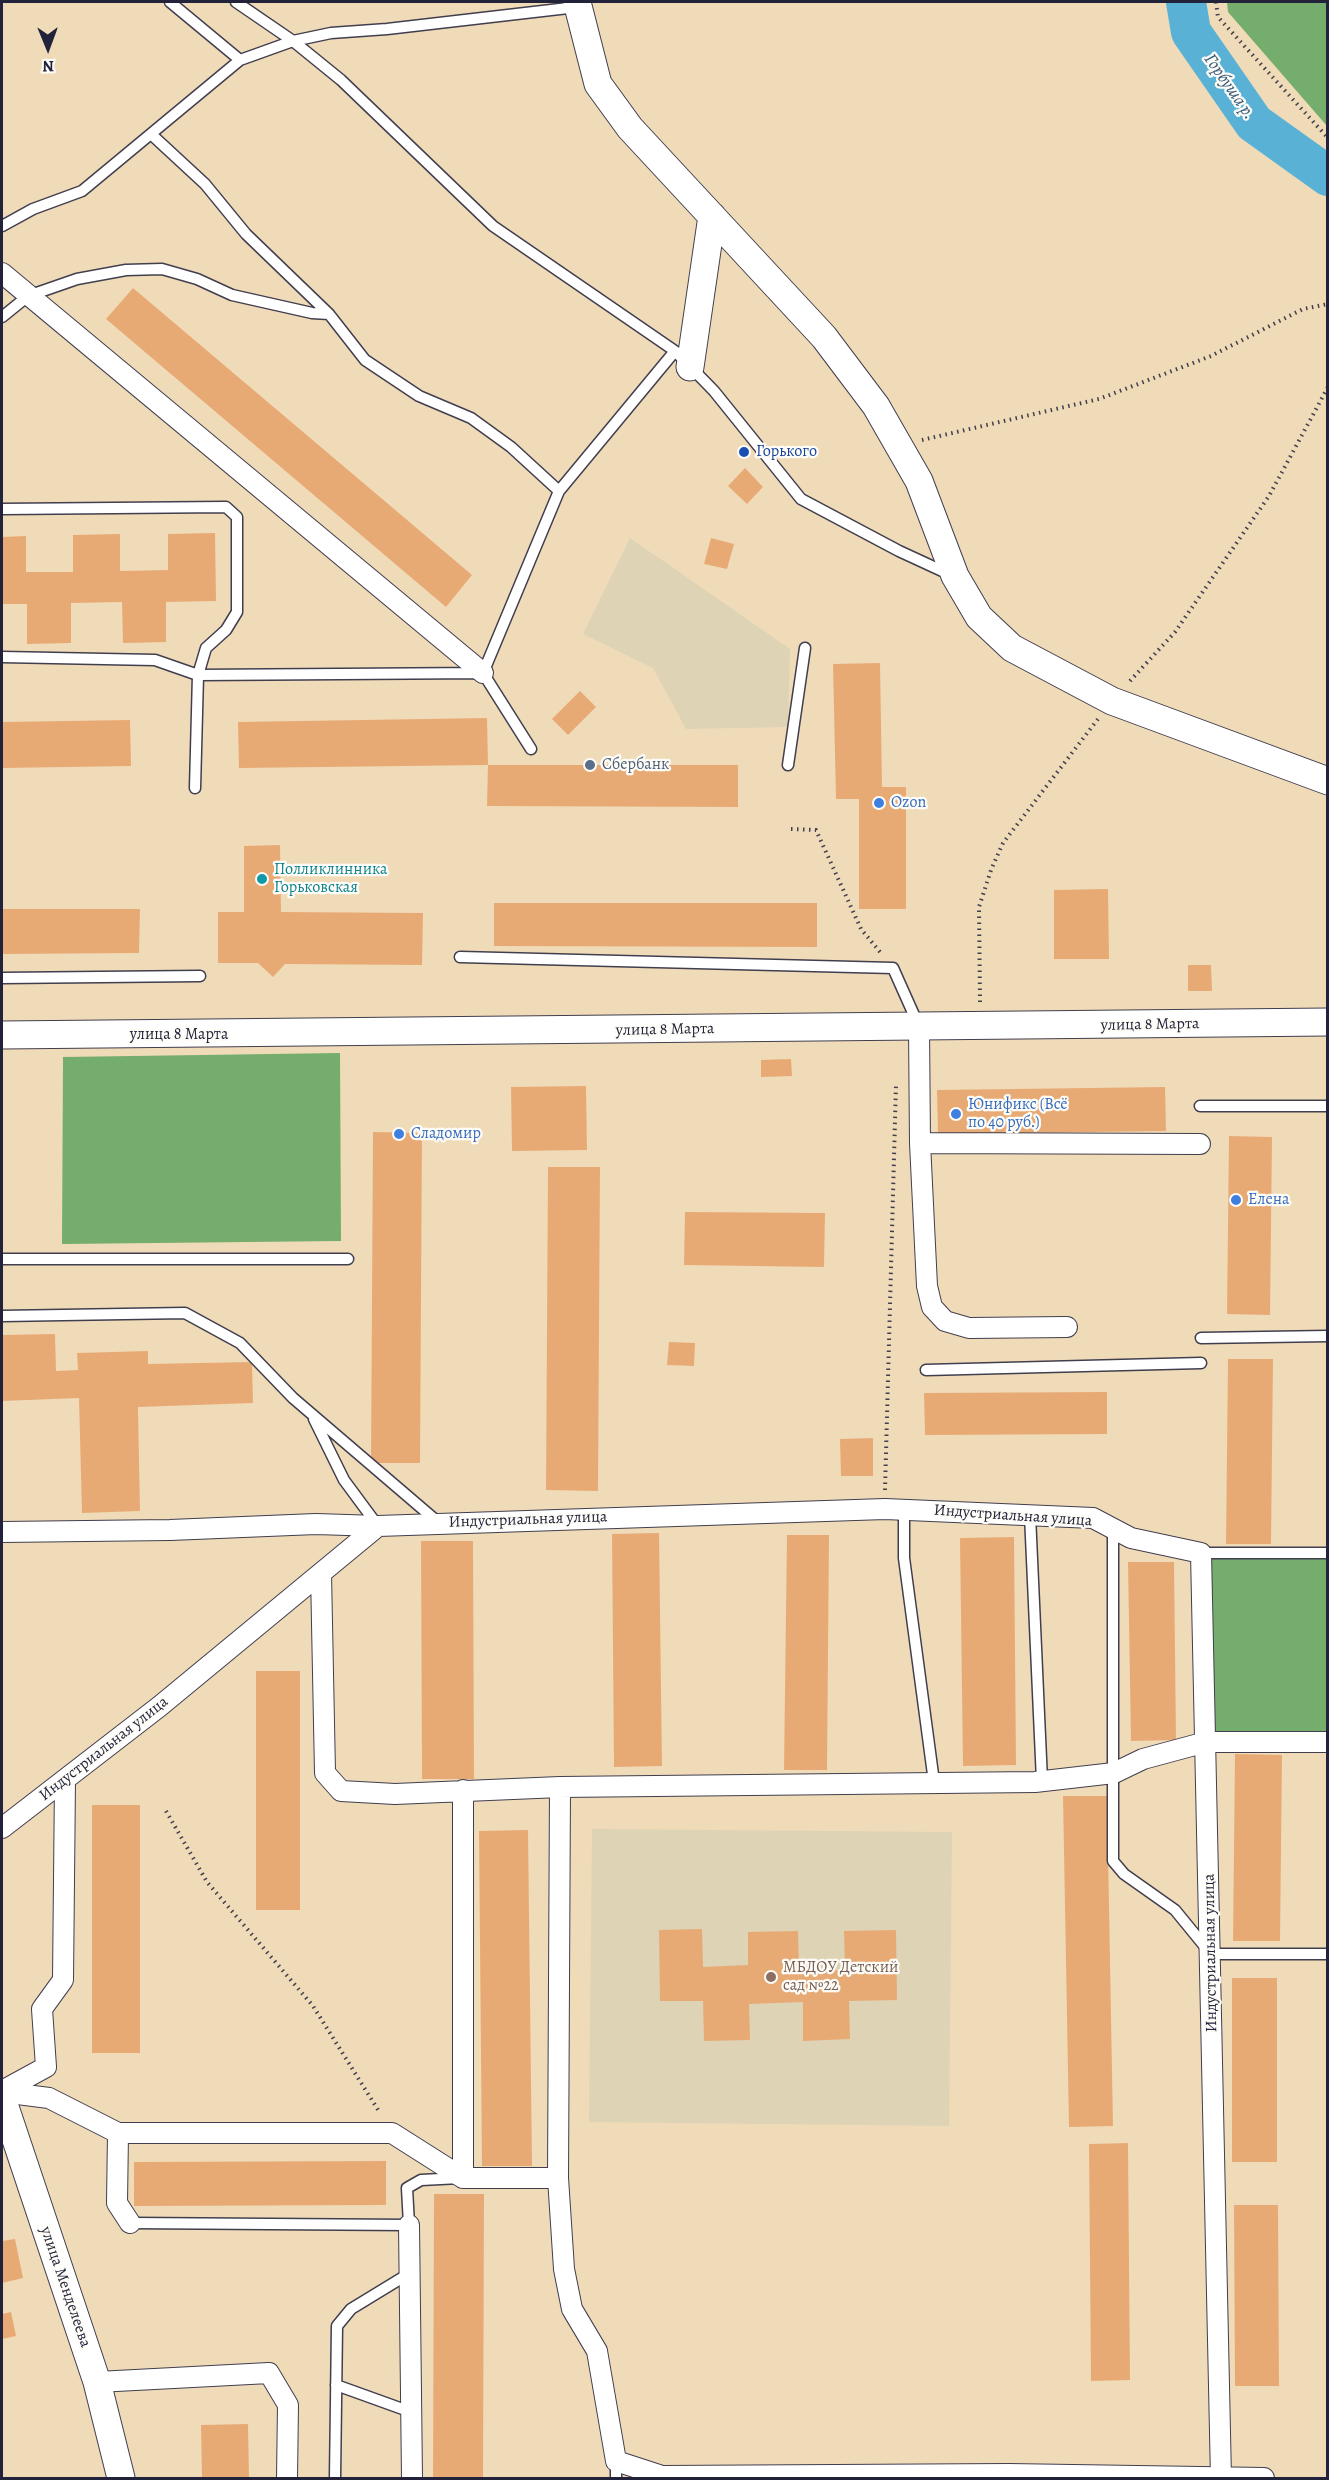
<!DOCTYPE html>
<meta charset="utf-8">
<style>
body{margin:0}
#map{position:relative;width:1329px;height:2480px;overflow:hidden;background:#f0dbb9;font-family:Alegreya,serif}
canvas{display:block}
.frame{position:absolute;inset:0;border:3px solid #22223b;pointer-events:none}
.north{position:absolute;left:18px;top:18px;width:60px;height:60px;-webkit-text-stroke:4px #fdfcf7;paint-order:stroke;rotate:179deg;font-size:16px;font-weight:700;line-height:24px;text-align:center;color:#22223b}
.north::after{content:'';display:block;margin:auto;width:21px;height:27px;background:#22223b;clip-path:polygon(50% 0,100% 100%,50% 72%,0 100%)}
</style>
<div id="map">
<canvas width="1329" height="2480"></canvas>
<div class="frame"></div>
<div class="north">N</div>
</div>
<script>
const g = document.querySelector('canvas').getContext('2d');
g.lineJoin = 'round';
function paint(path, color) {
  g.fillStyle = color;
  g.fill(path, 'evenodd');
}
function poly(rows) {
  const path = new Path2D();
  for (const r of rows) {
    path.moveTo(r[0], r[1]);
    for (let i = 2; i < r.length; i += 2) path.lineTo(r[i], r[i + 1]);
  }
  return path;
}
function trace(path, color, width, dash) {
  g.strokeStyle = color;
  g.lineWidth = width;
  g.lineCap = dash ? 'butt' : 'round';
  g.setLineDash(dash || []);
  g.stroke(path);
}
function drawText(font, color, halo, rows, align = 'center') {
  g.font = font + ' Alegreya,serif';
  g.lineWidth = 4.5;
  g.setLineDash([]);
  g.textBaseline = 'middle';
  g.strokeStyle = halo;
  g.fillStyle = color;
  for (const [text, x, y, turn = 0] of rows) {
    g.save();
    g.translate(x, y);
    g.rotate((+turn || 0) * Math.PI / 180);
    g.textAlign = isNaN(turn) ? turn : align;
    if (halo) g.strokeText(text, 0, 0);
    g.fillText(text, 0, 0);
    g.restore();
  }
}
paint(poly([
 [630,538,790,649,788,727,686,729,653,668,583,634],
 [592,1829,952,1832,949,2126,589,2122]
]), '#ded3b5');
paint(poly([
 [1227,2,1327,2,1327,126,1228,12],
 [340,1053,341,1241,62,1244,63,1057],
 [1201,1553,1327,1553,1327,1742,1206,1742]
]), '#74ad6c');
trace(poly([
 [1186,2,1191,32,1254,123,1328,176]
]), '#59b1d6', 40);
paint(poly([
 [133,288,472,575,446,607,106,319],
 [745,468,763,487,747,504,728,486],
 [215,533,216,601,166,602,166,642,123,643,122,602,71,603,71,643,27,644,27,604,2,604,2,537,26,536,26,572,73,572,73,535,120,534,120,571,168,570,168,534],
 [711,538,734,544,727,569,704,564],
 [880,663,882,787,906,787,906,909,859,909,859,799,836,799,833,664],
 [580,691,596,707,568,735,552,719],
 [487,718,488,765,239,768,238,722],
 [130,720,131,766,2,768,2,722],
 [488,765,738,765,738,807,487,806],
 [280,845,281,912,423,913,422,965,285,964,273,977,258,963,218,963,218,912,244,912,244,846],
 [1108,889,1109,959,1054,959,1054,890],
 [494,903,817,903,817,947,494,946],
 [2,909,140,909,139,953,2,954],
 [1188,965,1211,965,1212,991,1188,991],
 [791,1059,792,1076,761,1077,761,1060],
 [586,1086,587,1150,512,1151,511,1087],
 [1165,1087,1166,1131,938,1134,937,1090],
 [373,1132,422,1133,420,1463,371,1463],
 [1229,1136,1272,1137,1270,1315,1227,1314],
 [548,1167,600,1167,598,1491,546,1490],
 [685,1212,825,1213,824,1267,684,1265],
 [55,1334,56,1371,78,1370,77,1353,148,1351,148,1364,252,1362,253,1403,138,1407,140,1511,82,1513,79,1398,2,1401,2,1335],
 [669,1342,695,1343,694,1366,667,1365],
 [1228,1359,1273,1359,1271,1544,1226,1544],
 [1107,1392,1107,1434,925,1435,924,1393],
 [873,1438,873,1476,841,1476,840,1439],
 [659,1533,662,1766,614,1767,612,1534],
 [787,1535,829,1535,827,1770,784,1770],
 [1014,1537,1016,1765,963,1766,960,1538],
 [421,1541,473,1541,474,1779,422,1779],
 [1128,1562,1174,1562,1176,1740,1131,1741],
 [256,1671,300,1671,300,1910,256,1910],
 [1235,1754,1282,1755,1280,1941,1233,1941],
 [1063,1796,1107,1796,1113,2126,1069,2127],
 [92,1805,140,1805,140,2053,92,2053],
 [528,1830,532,2166,482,2166,479,1831],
 [702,1929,703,1967,748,1965,748,1932,798,1931,799,1971,845,1970,844,1931,896,1930,897,2000,849,2001,850,2039,803,2041,803,2002,749,2004,750,2040,704,2041,703,2001,660,2001,659,1930],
 [1232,1978,1277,1978,1277,2162,1232,2162],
 [1128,2143,1130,2380,1091,2381,1089,2144],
 [386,2161,386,2205,134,2206,134,2162],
 [434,2194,484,2194,483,2478,433,2478],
 [1234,2205,1278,2205,1279,2386,1235,2386],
 [15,2239,23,2278,2,2283,2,2241],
 [11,2312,16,2336,2,2339,2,2314],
 [248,2424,249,2478,202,2478,201,2425]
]), '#e8aa75');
const lane = poly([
 [170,2,240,60],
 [236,2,293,41,331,33,387,29,577,7],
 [152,135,205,184,246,234,329,314,365,360,419,396,471,418,511,447,559,491],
 [2,226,33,209,82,191,240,60,293,41,341,80,493,226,675,351,714,391,801,499,899,551,951,575],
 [2,317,28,296,77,279,126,270,162,269,197,279,232,295,312,313,329,314],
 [2,509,226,507,237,517,237,612,226,630,206,648,198,675,195,788],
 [2,657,155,660,198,675,482,673],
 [531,749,483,673,559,491,675,351],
 [788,765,805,648],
 [460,957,893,968,918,1024],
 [2,978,200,976],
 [1200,1106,1328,1106],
 [2,1259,348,1259],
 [2,1316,185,1313,240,1343,293,1398,439,1523],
 [1201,1338,1328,1336],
 [926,1370,1201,1363],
 [314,1419,344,1480,378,1526],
 [904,1510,904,1558,934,1782],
 [1030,1515,1042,1781],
 [1113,1528,1113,1861,1124,1874,1175,1910,1211,1954,1328,1954],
 [1201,1553,1328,1553],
 [130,2223,409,2225,407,2188,421,2180,460,2178],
 [336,2385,411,2412],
 [335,2478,337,2326,351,2309,410,2273],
 [616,2478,616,2461]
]);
const street = poly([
 [2,273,483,673],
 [919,1027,920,1143,927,1286,932,1307,945,1321,969,1328,1067,1327],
 [920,1143,1200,1144],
 [2,1532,170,1530,316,1524,378,1526],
 [321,1573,325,1773,341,1791,395,1794,560,1787,1035,1782,1114,1773,1143,1759,1206,1742,1328,1742],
 [463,1790,463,2178,558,2178,560,1787],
 [2,1828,160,1706,378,1526,885,1509,1093,1518,1131,1538,1201,1553,1221,2478],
 [2,2091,46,2067,42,2009,63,1980,65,1780],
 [2,2092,49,2098,118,2133,392,2133,463,2178],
 [118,2133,117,2203,130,2223],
 [558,2178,564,2269,572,2309,597,2351,616,2461,662,2476,1009,2474,1264,2478],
 [409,2225,412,2478],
 [97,2382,269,2373,288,2405,287,2478]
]);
const secondary = poly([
 [577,2,598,84,630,128,824,337,876,406,919,481,955,576,979,617,1012,648,1112,701,1328,781],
 [690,367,712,216],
 [2,1035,1328,1022],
 [2,2098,97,2382,121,2478]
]);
trace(lane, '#413e4e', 13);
trace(street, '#413e4e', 22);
trace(secondary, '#413e4e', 29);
trace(poly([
 [1216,2,1218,17,1328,138],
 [922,440,1099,399,1211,356,1303,309,1328,304],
 [1130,681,1175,632,1269,496,1328,387],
 [791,829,816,830,861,929,880,952],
 [980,1002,979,907,991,870,1003,843,1098,719],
 [885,1490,896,1084],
 [166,1811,207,1882,313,2006,380,2113]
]), '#413e4e', 4, [1.5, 4.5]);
trace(lane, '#fff', 10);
trace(street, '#fff', 20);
trace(secondary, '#fff', 27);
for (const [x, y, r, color] of [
 [744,452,6,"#1a4fb4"],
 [590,765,6,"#5c6f8a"],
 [879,803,6,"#3f7fe0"],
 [262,879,6,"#0f9aa8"],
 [956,1114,6,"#3f7fe0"],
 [399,1134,6,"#3f7fe0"],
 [1236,1200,6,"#3f7fe0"],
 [771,1977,6,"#8d6e63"]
]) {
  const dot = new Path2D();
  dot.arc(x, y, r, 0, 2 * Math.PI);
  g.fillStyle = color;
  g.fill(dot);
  trace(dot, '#fdfcf7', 2);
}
drawText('16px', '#164399', '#fdfcf7', [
 ["Горького",756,452]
], 'left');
drawText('16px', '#4e5e75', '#fdfcf7', [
 ["Сбербанк",602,765]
], 'left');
drawText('16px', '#366cbe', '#fdfcf7', [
 ["Ozon",891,803],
 ["Юнификс (Всё",968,1105],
 ["по 40 руб.)",968,1123],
 ["Сладомир",411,1134],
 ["Елена",1248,1200]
], 'left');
drawText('16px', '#0d838f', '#fdfcf7', [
 ["Полликлинника",274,870],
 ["Горьковская",274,888]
], 'left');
drawText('16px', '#22223b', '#fdfcf7', [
 ["улица 8 Марта",1150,1025,-1],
 ["улица 8 Марта",665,1030,-1],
 ["улица 8 Марта",179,1035],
 ["Индустриальная улица",1013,1516,4],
 ["Индустриальная улица",528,1520,-2],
 ["Индустриальная улица",104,1749,-38],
 ["Индустриальная улица",1211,1953,-91],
 ["улица Менделеева",65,2287,71]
]);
drawText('16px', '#785e54', '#fdfcf7', [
 ["МБДОУ Детский",783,1968],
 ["сад №22",783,1986]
], 'left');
drawText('italic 18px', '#385b79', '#fdfcf7', [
 ["Горбуша р.",1229,87,55]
]);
</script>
